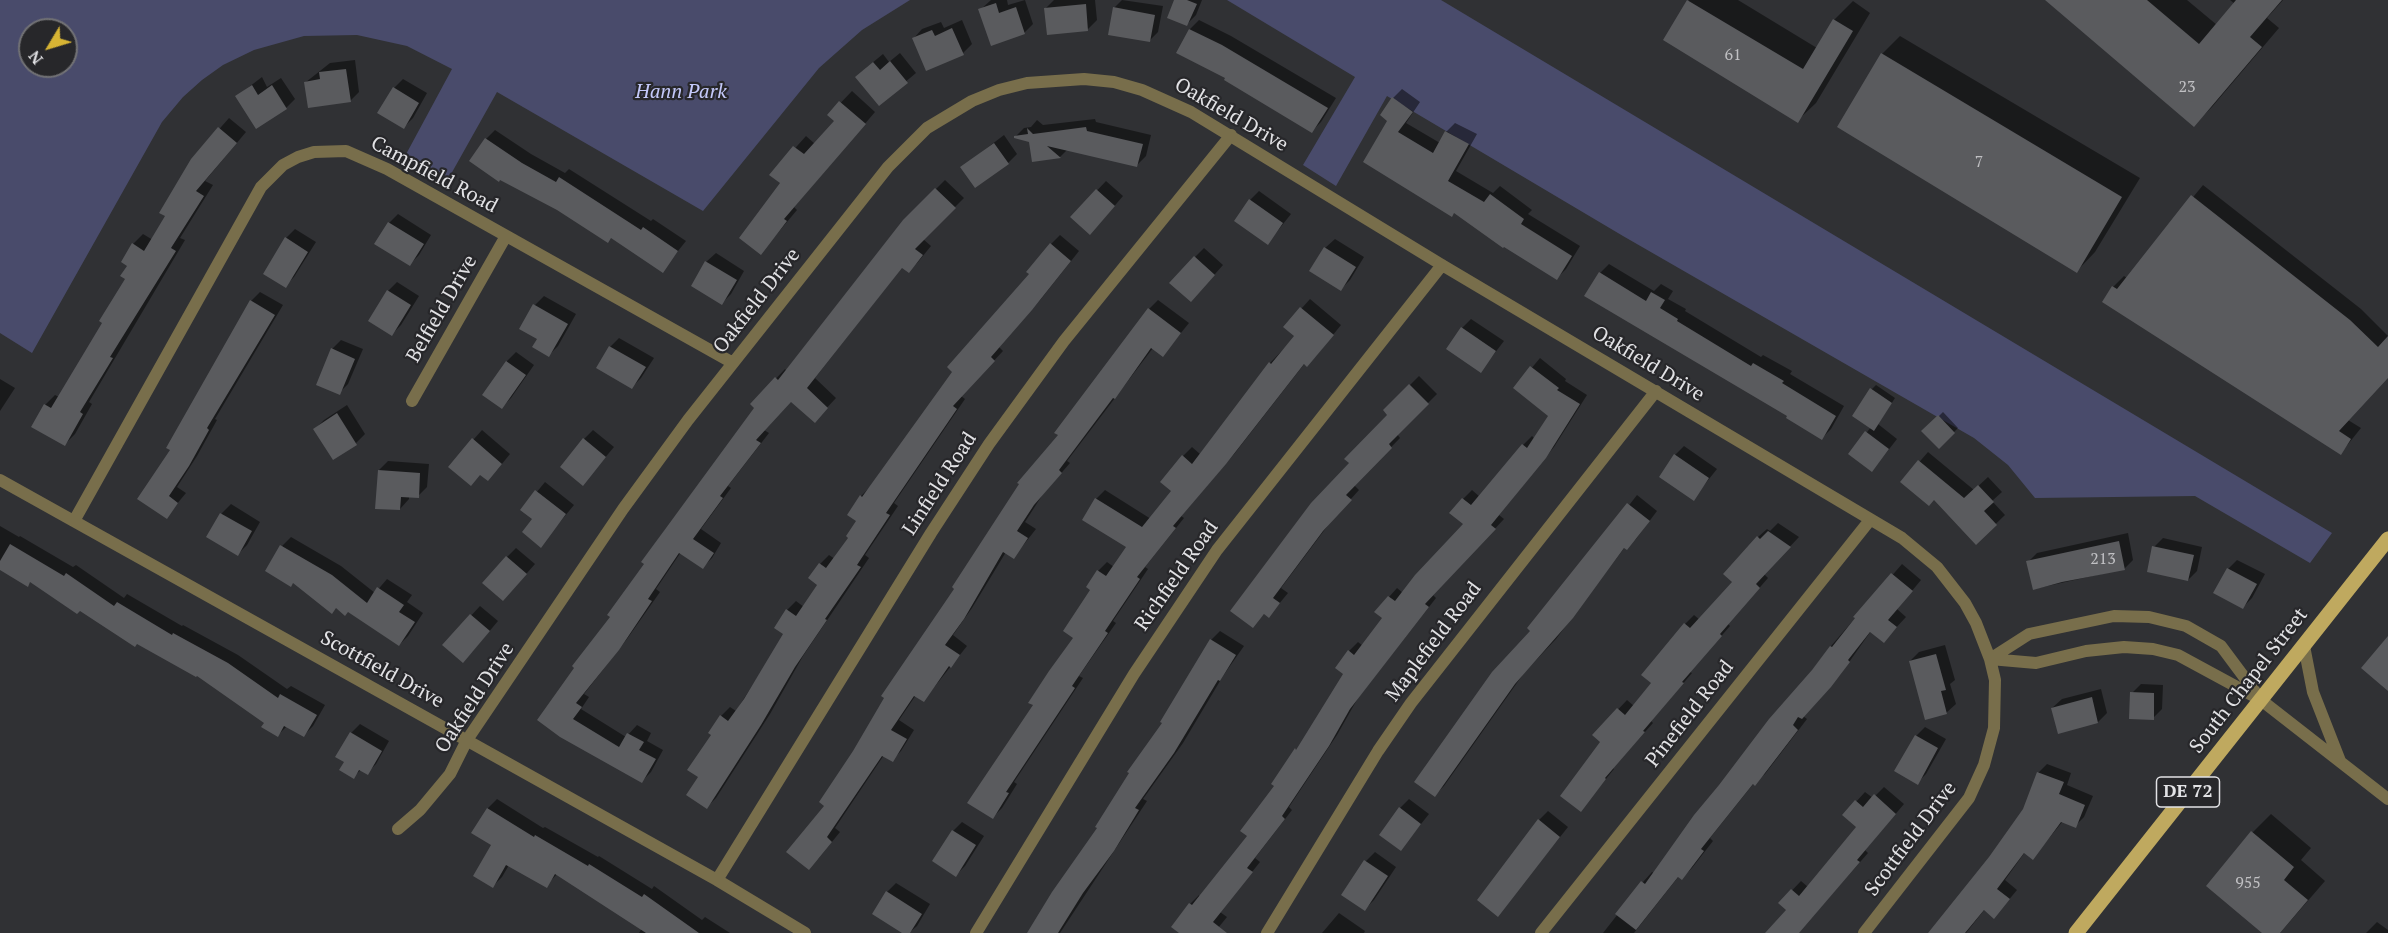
<!DOCTYPE html>
<style>
body{margin:0}
#map{position:relative;width:2388px;height:933px;overflow:hidden;background:#303134;font-family:"PT Serif",serif}
canvas{display:block}
.north{position:absolute;left:18px;top:18px;width:60px;height:60px;box-sizing:border-box;background:#27272a;border:2px solid #727275;border-radius:50%;rotate:232deg;font-size:16px;font-weight:700;line-height:24px;text-align:center;color:#e2e2e5}
.north::after{content:'';display:block;margin:auto;width:21px;height:27px;background:#d7b434;clip-path:polygon(50% 0,100% 100%,50% 72%,0 100%)}
</style>
<div id="map">
<canvas width="2388" height="933"></canvas>
<div class="north">N</div>
</div>
<script>
const g = document.querySelector('canvas').getContext('2d');
g.lineJoin = 'round';
function paint(path, color) {
  g.fillStyle = color;
  g.fill(path, 'evenodd');
}
function poly(rows) {
  const path = new Path2D();
  for (const r of rows) {
    path.moveTo(r[0], r[1]);
    for (let i = 2; i < r.length; i += 2) path.lineTo(r[i], r[i + 1]);
  }
  return path;
}
function trace(path, color, width, dash) {
  g.strokeStyle = color;
  g.lineWidth = width;
  g.lineCap = dash ? 'butt' : 'round';
  g.setLineDash(dash || []);
  g.stroke(path);
}
function drawText(font, color, halo, rows, align = 'center') {
  g.font = font + ' "PT Serif",serif';
  g.lineWidth = 4.5;
  g.setLineDash([]);
  g.textBaseline = 'middle';
  g.strokeStyle = halo;
  g.fillStyle = color;
  for (const [text, x, y, turn = 0] of rows) {
    g.save();
    g.translate(x, y);
    g.rotate((+turn || 0) * Math.PI / 180);
    g.textAlign = isNaN(turn) ? turn : align;
    if (halo) g.strokeText(text, 0, 0);
    g.fillText(text, 0, 0);
    g.restore();
  }
}
paint(poly([
 [0,0,910,0,862,30,819,68,703,211,497,92,446,183,404,158,452,69,407,46,357,35,304,36,254,50,223,65,202,80,183,97,162,122,32,353,0,333],
 [30,30,66,30,66,66,30,66],
 [1227,0,1441,0,2332,533,2310,563,2195,496,2035,498,2008,465,1974,438,1623,236,1387,96,1336,186,1303,165,1355,77]
]), '#494b6b');
paint(poly([
 [991,0,1007,0,1008,5,1025,0,1033,24,1024,33,980,10],
 [1054,0,1095,0,1097,20,1088,29,1046,8],
 [1122,0,1163,6,1158,32,1149,41,1114,8],
 [1176,0,1202,0,1196,15,1187,24],
 [1689,0,1738,0,1817,48,1834,20,1853,1,1870,13,1816,103,1797,121,1665,40],
 [2060,0,2187,0,2217,25,2235,4,2230,0,2283,0,2267,18,2279,28,2212,107,2194,125],
 [962,20,972,44,963,53,913,39,922,29,941,22,944,28],
 [1199,20,1231,36,1336,98,1321,122,1312,131,1227,77,1178,52,1190,29],
 [1900,36,2140,178,2095,252,2077,271,1882,54],
 [900,53,916,73,879,104,866,68,883,54,889,62],
 [355,60,359,92,350,101,306,82,330,63],
 [262,77,267,87,281,78,295,99,286,108,237,96],
 [403,79,427,93,413,118,404,127,394,88],
 [1402,89,1420,102,1406,123,1440,143,1446,132,1455,123,1477,134,1456,171,1493,193,1500,186,1532,210,1528,214,1580,246,1566,269,1557,278,1454,212,1389,121,1393,98],
 [852,91,875,112,794,207,797,210,761,253,782,183,772,174,806,136,815,144,836,121,829,115],
 [229,118,246,132,205,181,213,185,180,238,185,240,89,402,92,404,75,434,65,444,45,405,55,395,59,397,105,322,127,278,133,244,143,234,153,240,167,216,192,160],
 [1095,119,1096,122,1151,135,1146,156,1137,165,1068,149,1060,157,1033,160,1030,140,1015,137,1024,128,1031,127,1037,120,1043,125],
 [495,130,531,154,565,173,569,169,651,221,653,219,686,241,662,271,486,139],
 [1004,135,1017,154,1008,163,962,167],
 [945,180,964,198,923,239,931,246,918,262,909,271,903,266,815,378,836,398,823,412,792,400,764,430,769,433,728,486,731,488,701,529,721,543,712,558,703,567,681,552,656,589,660,592,627,639,584,694,589,697,581,709,626,737,637,725,651,733,647,741,663,750,651,772,642,781,561,736,612,617,646,563,643,561,666,528,756,408,752,404,785,369,787,371,904,221],
 [1106,181,1123,196,1099,224,1072,217],
 [2203,185,2361,309,2388,336,2388,377,2348,420,2361,428,2341,453,2113,287,2124,276,2127,278],
 [1259,191,1291,214,1268,243,1250,200],
 [398,214,431,235,419,255,410,264,376,244,389,223],
 [295,229,316,242,294,277,285,286,286,238],
 [1060,235,1079,251,1041,299,999,347,1003,351,961,396,965,399,894,503,898,506,865,555,869,558,803,656,770,714,716,798,707,807,700,777,721,716,730,707,736,711,785,634,787,610,796,601,804,607,819,584,820,564,829,555,835,559,850,538,858,521,849,515,861,496,870,487,1031,274,1051,244],
 [1335,239,1364,257,1350,280,1341,289,1325,248],
 [1204,248,1223,265,1200,291,1195,257],
 [716,253,744,271,731,294,722,303,706,262],
 [1609,264,1654,291,1661,284,1673,291,1668,299,1686,309,1685,311,1761,357,1763,355,1792,371,1790,374,1844,406,1831,429,1822,438,1789,416,1586,296,1600,273],
 [397,282,419,296,401,325,392,334,388,291],
 [260,292,283,305,215,419,217,420,197,456,177,487,186,493,166,517,172,449,169,447,251,301],
 [544,296,576,314,558,346,549,355,539,338,521,328,535,305],
 [1310,299,1341,325,1316,356,1305,363,1235,453,1181,516,1184,518,1145,567,1148,569,1113,621,1116,623,1079,676,1083,678,1014,782,1017,784,1002,808,993,817,1035,705,1075,637,1098,571,1107,562,1114,567,1128,546,1096,499,1105,490,1151,519,1173,491,1183,456,1192,447,1200,454,1270,363,1296,336,1285,327],
 [1158,300,1189,323,1163,355,1153,348,1067,461,1070,463,1043,494,1025,522,1036,529,1014,557,1006,552,972,608,953,635,967,646,924,700,916,695,899,720,914,730,901,751,892,760,884,755,835,828,840,832,818,859,826,806,1060,435,1149,309],
 [1471,319,1504,341,1481,371,1462,328],
 [619,338,654,358,641,378,632,387,598,367,610,347],
 [341,340,363,349,348,384,339,393,332,349],
 [516,352,534,365,511,398,502,407,507,361],
 [1540,358,1566,379,1565,381,1587,395,1554,447,1499,515,1504,519,1433,595,1436,598,1358,698,1337,735,1289,807,1292,810,1255,858,1260,862,1220,912,1227,917,1214,933,1181,933,1190,904,1199,895,1200,897,1249,836,1276,786,1273,784,1303,743,1345,674,1349,651,1358,642,1363,646,1384,618,1389,597,1397,588,1403,593,1465,524,1452,513,1463,499,1472,490,1480,497,1523,445,1532,436,1535,439,1550,416,1515,388],
 [1419,376,1437,394,1397,434,1400,438,1354,485,1359,490,1332,520,1281,588,1288,593,1269,616,1265,613,1253,626,1351,463,1389,415,1385,410],
 [0,379,15,388,0,411],
 [1876,385,1895,398,1878,424,1897,439,1872,471,1850,454,1871,427,1872,389],
 [347,405,365,434,356,443,333,458,315,429,324,420],
 [1943,412,1958,428,1939,447,1924,431],
 [482,430,510,454,497,470,481,473,450,466],
 [593,430,614,447,583,484,584,439],
 [1684,446,1717,469,1693,499,1675,455],
 [1928,452,1974,490,1988,477,2002,492,1992,501,2005,515,1976,543,1934,498,1902,482],
 [388,461,429,464,427,487,418,496,409,496,409,499,400,509,379,470],
 [545,482,574,505,541,545,534,519,522,510],
 [1637,495,1657,511,1636,539,1625,547,1556,639,1524,673,1444,786,1435,795,1532,630],
 [231,504,260,522,247,545,238,554,208,537,222,513],
 [1778,523,1799,537,1764,574,1768,578,1728,624,1730,626,1690,672,1692,673,1651,721,1653,723,1613,768,1614,769,1581,810,1602,742,1594,735,1627,700,1634,706,1653,683,1643,674,1685,624,1694,615,1700,620,1734,582,1758,537,1767,529,1770,531],
 [0,526,19,537,20,536,73,567,76,565,124,598,127,594,182,626,183,625,238,655,287,689,291,686,325,705,313,726,304,735,287,726,278,735,266,723,197,674,31,581,0,568],
 [2128,533,2133,560,2124,569,2034,589,2028,562,2037,553],
 [291,537,341,566,375,593,387,579,412,595,407,602,423,613,408,636,399,645,282,546],
 [2163,538,2202,547,2197,571,2188,580,2154,547],
 [516,548,535,564,512,590,507,557],
 [2237,560,2265,574,2252,598,2243,607,2215,592,2228,569],
 [1902,564,1921,580,1897,609,1906,617,1893,631,1871,631,1840,675,1803,716,1807,719,1765,774,1754,783,1710,838,1713,841,1692,868,1682,878,1679,876,1634,933,1603,933,1643,882,1652,872,1654,873,1831,646],
 [480,606,498,621,472,652,444,645],
 [1220,631,1244,646,1223,676,1183,743,1143,799,1147,801,1060,933,1034,933,1164,722,1211,640],
 [1945,645,1955,680,1950,684,1956,704,1946,713,1910,661,1919,652],
 [2141,684,2163,685,2162,709,2153,718,2132,693],
 [2101,689,2107,713,2098,722,2052,708,2062,699],
 [360,724,389,741,376,764,367,773,362,769,353,777,346,761,351,733],
 [1925,727,1946,739,1926,774,1917,783,1916,736],
 [2047,764,2071,773,2067,785,2093,796,2084,817,2075,826,2063,821,2033,858,2025,852,2005,880,2017,890,2002,908,1985,909,1966,933,1929,933,1990,858,2025,810,2038,773],
 [1884,787,1904,804,1865,850,1868,853,1798,933,1767,933,1788,910,1780,903,1801,881,1808,887,1858,827,1844,815,1865,792,1873,798],
 [497,799,543,828,545,827,598,857,599,856,652,889,654,886,702,920,705,917,730,933,639,933,642,928,557,874,546,886,509,865,502,877,493,886,493,845,473,833,488,808],
 [1409,799,1429,814,1401,849,1400,808],
 [1548,811,1568,827,1498,915,1539,820],
 [2271,814,2311,848,2301,860,2325,881,2280,933,2265,933,2208,885,2253,832],
 [962,822,984,836,965,866,956,875,934,861,953,831],
 [1375,852,1396,867,1374,900,1365,909,1366,861],
 [896,883,930,904,917,926,909,933,905,933,887,892],
 [1339,913,1365,931,1364,933,1322,933],
 [2377,922,2388,930,2388,933,2366,933]
]), '#0007');
paint(poly([
 [1174,0,1187,0,1197,4,1187,26,1167,18],
 [1687,0,1803,69,1833,19,1853,31,1798,123,1663,40],
 [2045,0,2147,0,2199,44,2236,0,2282,0,2250,37,2262,47,2194,127],
 [996,3,999,13,1016,7,1025,34,991,46,978,9],
 [1086,4,1088,31,1047,35,1044,8],
 [1113,7,1155,15,1150,42,1108,35],
 [952,28,964,55,926,71,912,38,932,30,935,36],
 [1189,29,1222,45,1328,108,1312,133,1224,80,1225,78,1176,53],
 [1881,53,2122,197,2077,273,1837,127],
 [890,61,908,83,879,106,855,77,873,62,880,70],
 [346,69,351,102,308,108,304,82,320,79,319,72],
 [252,85,258,95,272,85,287,109,256,129,235,96],
 [393,87,419,103,404,129,377,113],
 [1392,97,1413,112,1398,132,1433,153,1445,131,1469,144,1448,181,1484,202,1490,194,1524,219,1521,224,1572,256,1557,280,1504,247,1503,248,1454,213,1452,217,1363,162,1387,121,1380,115],
 [839,101,866,124,784,219,787,221,761,255,739,238,780,183,769,175,793,146,804,154,834,121,827,115],
 [218,127,237,143,196,191,204,196,171,248,176,251,110,357,113,358,80,412,83,414,65,446,31,427,44,404,51,408,102,323,99,321,125,279,120,276,127,266,121,262,132,243,144,251,165,216,159,213,191,159],
 [1086,127,1087,131,1143,144,1137,167,1047,146,1061,158,1032,162,1029,142,1014,138,1014,136,1028,134,1027,128,1033,134],
 [485,138,522,163,556,182,559,177,641,230,643,227,678,251,663,273,611,238,608,243,557,210,500,180,499,182,469,161],
 [994,143,1009,164,975,188,960,167],
 [935,188,956,208,915,249,923,255,909,273,902,268,807,388,828,408,815,423,791,402,756,440,761,443,720,496,723,498,693,539,714,553,703,569,679,553,648,599,652,601,619,650,576,703,582,707,573,719,619,747,627,733,644,742,639,750,656,759,642,783,560,737,537,720,574,668,572,666,610,617,607,615,644,564,641,562,754,408,750,404,775,377,778,380,903,220],
 [1096,189,1115,206,1090,235,1070,217],
 [2191,195,2350,320,2378,347,2388,336,2388,378,2339,431,2351,439,2341,455,2102,302,2112,286,2117,289],
 [1249,199,1283,223,1268,245,1234,221],
 [388,222,424,244,410,266,374,244],
 [285,237,308,252,286,288,263,274],
 [1050,243,1071,261,1032,310,991,357,995,361,953,406,957,409,886,513,890,515,857,565,861,567,825,619,827,620,795,667,761,725,707,809,686,795,698,777,687,770,711,735,708,733,720,715,728,721,744,699,783,634,774,628,786,609,796,616,817,585,808,578,819,563,826,568,848,538,846,536,856,521,847,515,860,495,862,497,952,372,947,367,1029,274,1026,272],
 [1324,247,1356,267,1341,291,1309,271],
 [1194,256,1215,275,1191,302,1169,283],
 [705,261,737,280,722,305,691,286],
 [1599,272,1646,301,1651,292,1665,300,1660,308,1678,319,1677,321,1751,366,1753,363,1784,381,1782,383,1836,416,1822,440,1786,418,1787,416,1584,296],
 [387,290,411,305,392,336,368,321],
 [250,300,275,315,207,428,209,430,189,466,169,496,178,503,167,519,137,499,170,450,166,448],
 [533,304,568,324,549,357,532,347,537,339,519,329],
 [1300,307,1334,335,1307,367,1304,364,1226,464,1173,526,1176,528,1137,577,1140,579,1105,631,1108,633,1072,686,1075,688,1006,792,1009,793,993,819,967,803,1033,705,1028,703,1049,671,1073,638,1063,631,1090,590,1086,587,1097,570,1106,576,1126,547,1082,520,1095,498,1142,527,1171,491,1160,482,1182,455,1192,464,1269,362,1271,364,1294,336,1283,327],
 [1148,308,1181,333,1163,357,1151,348,1115,399,1113,398,1059,470,1062,473,1034,505,1017,531,1028,538,1014,559,1003,552,964,619,945,645,960,655,951,668,949,666,924,702,914,696,891,730,907,739,893,762,882,756,827,837,832,842,809,870,786,852,824,806,819,802,853,751,884,698,881,696,954,589,952,587,1019,484,1017,483,1058,435,1054,433],
 [1461,327,1496,351,1481,373,1446,349],
 [609,346,646,367,632,389,596,368],
 [331,348,355,359,340,395,316,385],
 [506,361,526,375,502,409,482,395],
 [1530,366,1559,388,1557,390,1580,404,1546,458,1491,525,1496,529,1425,604,1429,607,1350,709,1329,746,1282,816,1285,819,1247,868,1253,872,1213,922,1227,933,1179,933,1171,927,1189,903,1192,905,1247,836,1240,831,1274,786,1271,784,1295,748,1296,750,1343,674,1335,668,1348,650,1354,655,1382,618,1374,612,1388,596,1395,601,1415,575,1463,524,1449,513,1462,498,1471,505,1522,444,1527,448,1548,416,1513,388],
 [1409,384,1429,404,1389,444,1392,448,1346,495,1352,500,1323,531,1273,598,1280,603,1269,618,1264,614,1253,628,1230,611,1311,503,1349,463,1344,459,1387,415,1383,410],
 [1870,388,1892,403,1874,431,1852,416],
 [337,413,357,445,333,460,313,429],
 [1938,415,1955,433,1939,449,1921,431],
 [1865,431,1889,449,1872,472,1848,454],
 [472,438,502,464,488,481,480,475,471,486,448,467],
 [583,438,606,457,583,486,560,467],
 [1674,454,1709,478,1694,501,1659,477],
 [1918,460,1964,498,1978,485,1994,502,1984,511,1997,525,1976,545,1934,500,1929,506,1900,482],
 [378,470,420,473,419,498,401,497,400,510,375,509],
 [535,490,566,514,541,548,522,532,532,519,520,510],
 [1627,503,1650,521,1627,550,1624,548,1573,618,1515,684,1435,797,1414,782,1492,672,1530,631,1527,628],
 [220,513,252,531,238,556,206,537],
 [1768,531,1791,547,1756,584,1760,588,1720,634,1722,636,1682,682,1684,683,1643,731,1645,732,1605,778,1606,779,1581,812,1560,796,1600,742,1592,735,1617,708,1625,715,1651,683,1641,675,1684,623,1690,628,1732,582,1723,574,1757,536,1760,539],
 [2119,541,2125,570,2062,582,2033,590,2026,561],
 [10,544,64,576,66,573,114,606,117,602,172,635,173,633,228,663,278,698,280,694,317,715,304,737,284,726,278,737,261,727,264,723,197,676,196,677,137,644,135,647,80,611,77,614,30,582,28,587,0,570,0,561],
 [280,545,332,575,367,603,377,587,404,605,399,612,415,622,399,646,348,612,345,616,336,608,332,614,293,583,291,587,265,571],
 [2152,546,2194,555,2188,581,2147,572],
 [506,556,527,574,503,601,482,583],
 [2227,568,2257,584,2243,609,2213,593],
 [1891,573,1913,591,1888,620,1897,627,1884,643,1870,632,1848,660,1850,662,1831,687,1802,719,1798,717,1793,725,1798,730,1755,786,1753,784,1701,849,1704,851,1682,880,1678,877,1636,930,1615,914,1641,881,1645,884,1694,815,1719,785,1769,719,1812,670,1830,646,1832,647,1855,618,1853,617],
 [470,614,490,631,463,663,442,645],
 [2388,636,2388,691,2361,668],
 [1210,639,1236,655,1220,681,1218,680,1174,753,1135,808,1139,810,1114,851,1083,893,1058,933,1027,933,1052,892,1097,828,1095,827,1129,773,1127,772,1162,723,1160,722],
 [1936,654,1946,690,1941,691,1947,714,1925,720,1909,661],
 [2130,692,2154,693,2154,720,2129,719],
 [2092,697,2098,723,2058,734,2051,708],
 [350,732,382,751,368,775,359,770,354,779,339,770,344,762,335,757],
 [1915,735,1938,748,1918,785,1894,771],
 [2037,772,2064,782,2059,794,2085,805,2076,828,2061,822,2033,860,2024,853,1997,889,2010,899,1994,919,1984,910,1965,933,1928,933,1989,857,2023,809],
 [1874,794,1896,814,1857,860,1860,862,1799,933,1765,933,1786,910,1778,903,1791,889,1799,896,1856,827,1842,815,1855,800,1863,807],
 [1399,807,1421,824,1401,851,1379,835],
 [487,808,534,837,535,835,588,866,589,864,642,897,644,894,699,933,646,933,555,874,547,888,506,865,493,888,473,876,491,845,471,833],
 [1538,819,1560,837,1498,917,1477,900],
 [952,830,976,845,956,877,932,861],
 [2251,831,2294,867,2284,880,2308,900,2280,933,2262,933,2206,886],
 [1364,860,1388,876,1365,911,1341,895],
 [886,891,922,914,910,933,902,933,872,914]
]), '#5a5b5e');
trace(poly([
 [412,401,506,236],
 [0,480,717,880,805,933],
 [74,521,261,187,283,165,298,157,314,152,346,151,387,169,733,363],
 [2304,646,2313,692,2340,761],
 [1990,659,2036,663,2086,651,2124,647,2153,649,2178,655,2261,700,2388,799],
 [1990,659,2029,634,2114,616,2149,617,2186,626,2221,646,2259,697],
 [398,829,420,810,450,774,467,740,623,509,688,420,888,167,927,128,972,101,999,90,1027,83,1084,79,1114,82,1142,90,1191,112,1442,265,1902,538,1937,567,1965,603,1976,623,1990,659,1995,680,1994,728,1984,765,1969,798,1864,933],
 [717,880,931,533,989,444,1064,341,1231,135],
 [976,933,1134,674,1217,550,1442,265],
 [1267,933,1378,751,1411,703,1656,391],
 [1541,933,1870,520]
]), '#786e4b', 12);
trace(poly([
 [2076,933,2388,539]
]), '#bfa95f', 15);
drawText('16px', '#c0c0c3', null, [
 ["61",1733,55],
 ["23",2187,87],
 ["7",1979,162],
 ["213",2103,559],
 ["955",2248,883]
]);
for (const [x, y, w] of [
 [2188,792,63]
]) {
  const box = new Path2D();
  box.roundRect(x - w / 2, y - 15, w, 30, 4.5);
  g.fillStyle = '#27272a';
  g.fill(box);
  trace(box, '#e2e2e5', 1.5);
}
drawText('bold 18px', '#e2e2e5', null, [
 ["DE 72",2188,792]
]);
drawText('italic 20px', '#c4c9fa', '#27272a', [
 ["Hann Park",681,92]
]);
drawText('20px', '#e2e2e5', '#27272a', [
 ["Oakfield Drive",1231,115,30],
 ["Campfield Road",434,175,28],
 ["Oakfield Drive",757,301,-52],
 ["Belfield Drive",442,309,-60],
 ["Oakfield Drive",1648,364,31],
 ["Linfield Road",940,484,-57],
 ["Richfield Road",1177,576,-55],
 ["Maplefield Road",1434,642,-53],
 ["Scottfield Drive",382,670,29],
 ["South Chapel Street",2249,681,-52],
 ["Oakfield Drive",475,698,-57],
 ["Pinefield Road",1690,714,-52],
 ["Scottfield Drive",1911,839,-53]
]);
</script>
